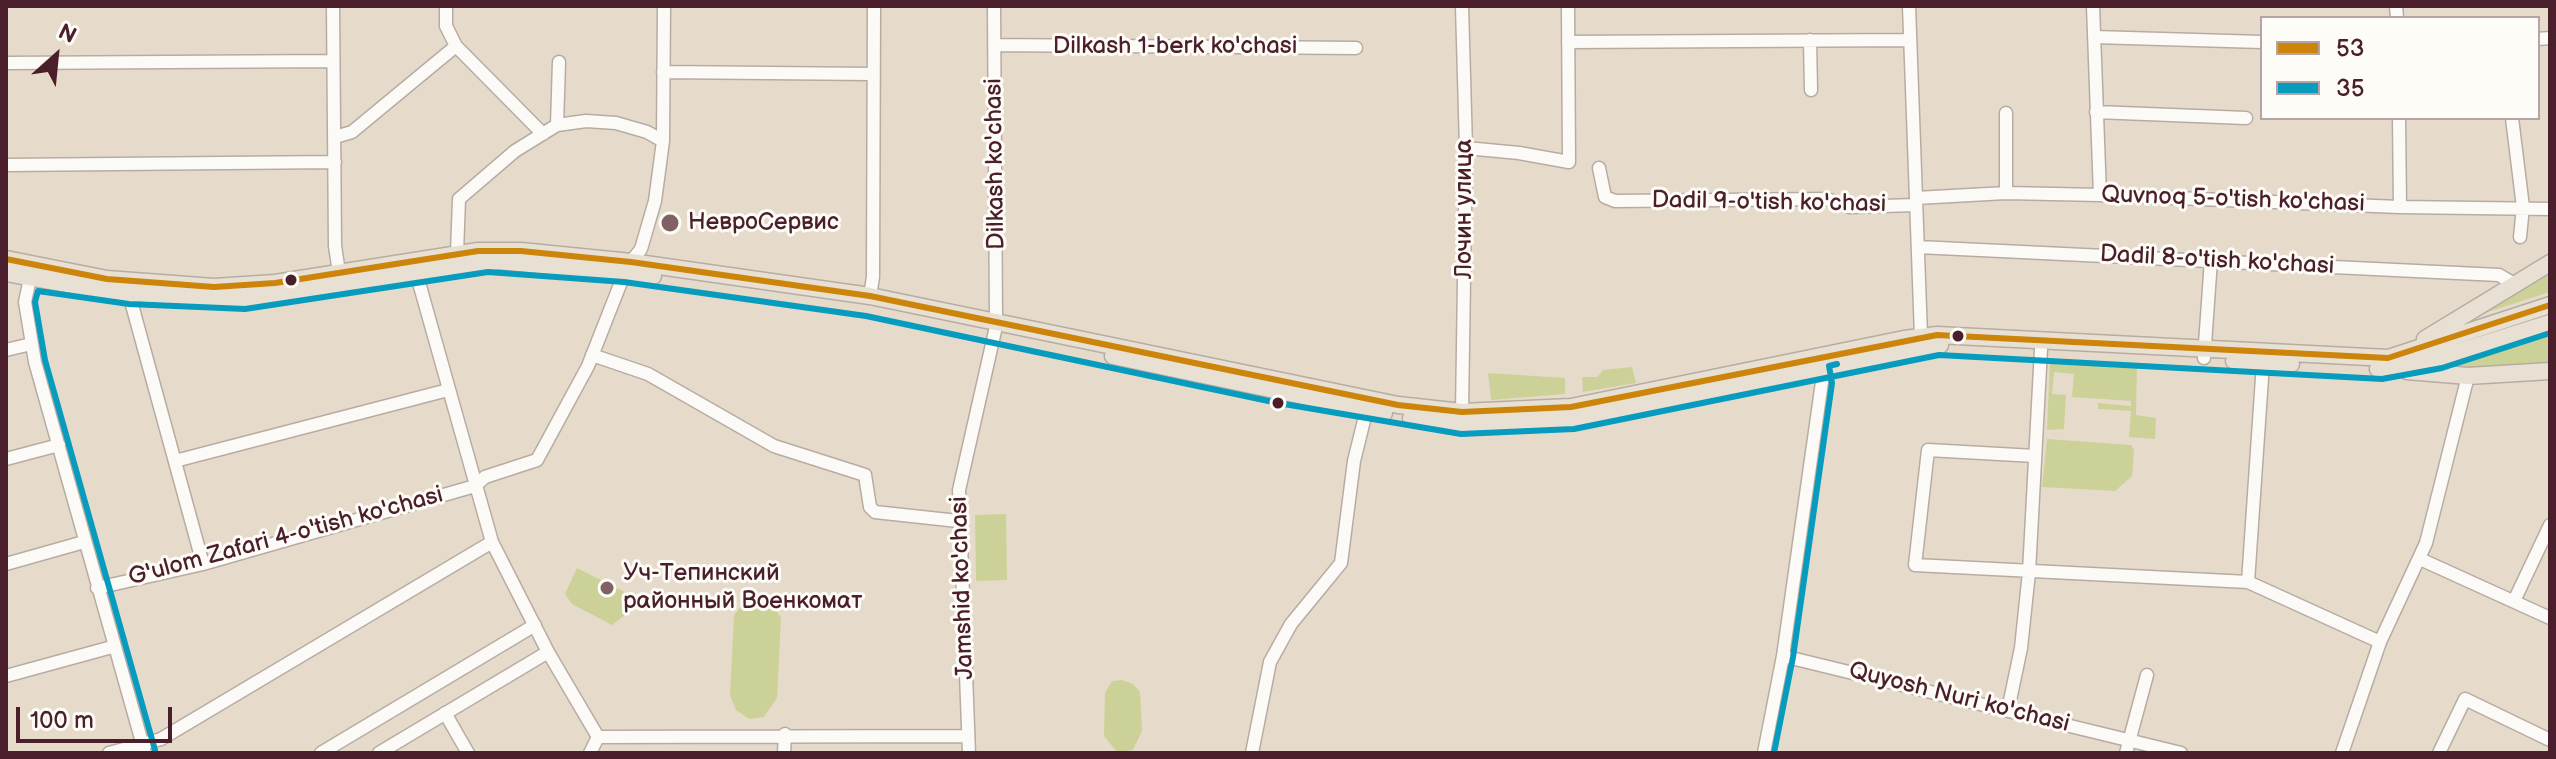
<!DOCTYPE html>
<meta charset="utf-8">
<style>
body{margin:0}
#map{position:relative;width:2556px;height:759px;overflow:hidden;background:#e6dbcb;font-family:"Balsamiq Sans",sans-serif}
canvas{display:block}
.frame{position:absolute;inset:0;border:8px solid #4a1f2b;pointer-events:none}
.legend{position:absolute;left:2260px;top:16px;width:280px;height:104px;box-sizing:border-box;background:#fdfcf7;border:2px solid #b5a4a5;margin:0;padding:10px 14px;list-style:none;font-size:24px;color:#4a1f2b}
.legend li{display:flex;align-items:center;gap:16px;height:40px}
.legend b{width:40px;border:2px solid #b5a4a5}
.north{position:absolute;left:16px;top:16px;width:80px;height:80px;-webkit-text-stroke:6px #fdfcf7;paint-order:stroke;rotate:27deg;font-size:22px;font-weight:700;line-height:32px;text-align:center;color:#4a1f2b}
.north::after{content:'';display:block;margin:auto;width:28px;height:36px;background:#4a1f2b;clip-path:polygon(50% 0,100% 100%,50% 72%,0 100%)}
.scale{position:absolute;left:16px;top:707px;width:156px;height:36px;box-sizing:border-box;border:4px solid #4a1f2b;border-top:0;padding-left:10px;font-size:24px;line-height:28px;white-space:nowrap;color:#4a1f2b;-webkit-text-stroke:6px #fdfcf7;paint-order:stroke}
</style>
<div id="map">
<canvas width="2556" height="759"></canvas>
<div class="frame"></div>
<ul class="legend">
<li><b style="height:10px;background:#cc840b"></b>53</li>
<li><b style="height:10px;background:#079bbe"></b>35</li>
</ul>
<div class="north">N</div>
<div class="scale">100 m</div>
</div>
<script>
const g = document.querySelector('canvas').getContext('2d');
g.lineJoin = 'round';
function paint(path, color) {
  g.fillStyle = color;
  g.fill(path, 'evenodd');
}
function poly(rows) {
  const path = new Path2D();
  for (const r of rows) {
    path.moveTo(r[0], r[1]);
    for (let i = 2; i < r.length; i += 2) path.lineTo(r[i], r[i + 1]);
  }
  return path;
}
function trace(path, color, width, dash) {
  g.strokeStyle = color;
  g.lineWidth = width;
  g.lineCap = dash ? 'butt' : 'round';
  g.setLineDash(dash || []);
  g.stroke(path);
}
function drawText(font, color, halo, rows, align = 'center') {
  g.font = font + ' "Balsamiq Sans",sans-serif';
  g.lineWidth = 6;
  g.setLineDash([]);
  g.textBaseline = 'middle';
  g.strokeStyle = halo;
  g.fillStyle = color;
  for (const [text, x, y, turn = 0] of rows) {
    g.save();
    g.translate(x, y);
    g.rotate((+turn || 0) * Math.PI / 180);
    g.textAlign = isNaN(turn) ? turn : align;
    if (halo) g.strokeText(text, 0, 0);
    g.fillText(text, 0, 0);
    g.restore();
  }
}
paint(poly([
 [2550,270,2550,292,2469,318],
 [2550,332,2550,363,2490,369,2450,368,2450,365],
 [2050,360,2137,366,2136,415,2156,418,2155,439,2129,437,2131,411,2098,409,2098,403,2131,406,2131,401,2072,397,2074,374,2054,372,2052,394,2066,395,2064,429,2047,430],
 [1632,367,1636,383,1583,392,1582,377,1597,377,1603,370],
 [1488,373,1565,378,1565,394,1491,400],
 [2047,439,2131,445,2134,450,2132,476,2115,491,2042,487],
 [1006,514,1007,580,976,581,975,515],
 [577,568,643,601,612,625,572,604,565,594],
 [758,599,773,605,781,618,777,698,764,717,749,719,736,710,730,696,734,615,744,603],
 [1122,680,1133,684,1140,692,1142,731,1133,750,1117,752,1104,736,1105,693,1112,681]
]), '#ccd197');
const minor = poly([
 [333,6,335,246,340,279],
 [446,6,446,26,456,46,543,134],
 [994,6,996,321],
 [1462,6,1466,148,1462,412],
 [1909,6,1921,336],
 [2093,6,2100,195],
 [2396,6,2397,18],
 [2094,37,2262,42],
 [2538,39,2550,38],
 [1810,40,1811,90],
 [1568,42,1910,40],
 [994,45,1356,48],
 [6,63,333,61],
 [663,72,872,74],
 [2096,112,2246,118],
 [2399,118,2400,207],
 [2512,118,2523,207,2520,237],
 [557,125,559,62],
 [335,137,352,132,456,46],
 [1466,148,1519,153,1569,162,1568,6],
 [6,165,335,162],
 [1599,168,1605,197,1615,201,1827,199,1849,207,1916,205],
 [2006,193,2006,113],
 [1916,198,2006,193,2100,195,2400,207,2550,209],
 [1918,247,2499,275,2514,284],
 [457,253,459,199,515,151,557,125,586,121,616,123,647,132,663,141],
 [631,262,641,249,655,201,663,141,664,6],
 [32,269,25,302,35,362,145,753],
 [416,272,492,542,548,652,598,737],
 [129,294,203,564],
 [870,296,873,277,874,6],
 [6,350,31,344],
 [592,355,648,374,774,446,865,475,870,507,875,512,958,521],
 [2204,358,2211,260],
 [2035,456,1928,450,1915,565,2248,582,2380,642],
 [6,459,59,445],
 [175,461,448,390],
 [2420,559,2550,618],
 [6,564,84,542],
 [2248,582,2263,363],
 [97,588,203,564,475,486,485,477,537,460,588,366,625,272],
 [2514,601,2550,525],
 [1783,656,2181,753],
 [6,676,112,647],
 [2008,710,2021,648,2029,572,2041,349],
 [445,713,468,753],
 [598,737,968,736],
 [109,753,161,739,492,542],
 [321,753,535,625],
 [379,753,548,652],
 [590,753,598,737],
 [784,753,785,734],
 [969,753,959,490,995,331],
 [1252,753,1270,662,1291,624,1341,563,1354,461,1368,404],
 [1764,753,1783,656,1822,382,1820,369],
 [2126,753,2147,675],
 [2342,753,2380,642,2426,543,2468,376],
 [2439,753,2465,699,2550,740]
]);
const major = poly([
 [6,259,107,279,214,287,275,283,478,251,521,251,631,262,870,296,1398,405,1462,412,1571,407,1904,339,1937,335,2388,358,2550,305],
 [6,273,104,291,216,299,263,298,498,261,653,276],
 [2425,339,2550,263],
 [1113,356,1384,413],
 [2234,361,2291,364],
 [2378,369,2439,358,2550,323],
 [2407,371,2468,376,2550,371],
 [1411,418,1462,424,1572,419,1940,345]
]);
trace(minor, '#b7aca3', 15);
trace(major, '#b7aca3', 19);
trace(minor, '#fbfaf7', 12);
trace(major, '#e9e0d4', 16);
trace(poly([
 [6,259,107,279,214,287,275,283,478,251,521,251,631,262,870,296,1398,405,1462,412,1571,407,1937,335,2388,358,2550,305]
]), '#cc840b', 6);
trace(poly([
 [155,750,45,360,35,302,38,291,129,304,245,309,488,272,624,282,866,316,1278,403,1461,434,1574,429,1939,355,2382,379,2442,368,2550,333],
 [1774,753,1793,657,1832,383,1829,366,1837,364]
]), '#079bbe', 6);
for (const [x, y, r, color] of [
 [670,223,10,"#816163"],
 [291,280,7,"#4a1f2b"],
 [1958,336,7,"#4a1f2b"],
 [1278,403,7,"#4a1f2b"],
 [607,588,8,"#816163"]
]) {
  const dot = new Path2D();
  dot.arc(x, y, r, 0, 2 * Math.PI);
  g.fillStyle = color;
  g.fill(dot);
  trace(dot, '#fdfcf7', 3);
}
drawText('24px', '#4a1f2b', '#fdfcf7', [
 ["Dilkash 1-berk ko'chasi",1175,47],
 ["Dilkash ko'chasi",996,164,-91],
 ["Quvnoq 5-o'tish ko'chasi",2233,200,2],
 ["Dadil 9-o'tish ko'chasi",1769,203,1],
 ["Лочин улица",1465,209,-90],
 ["Dadil 8-o'tish ko'chasi",2217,261,3],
 ["G'ulom Zafari 4-o'tish ko'chasi",286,537,-15],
 ["Jamshid ko'chasi",963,588,-92],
 ["Quyosh Nuri ko'chasi",1959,698,14]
]);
drawText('24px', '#4a1f2b', '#fdfcf7', [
 ["НевроСервис",688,223],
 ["Уч-Тепинский",623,574],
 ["районный Военкомат",623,602]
], 'left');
</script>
